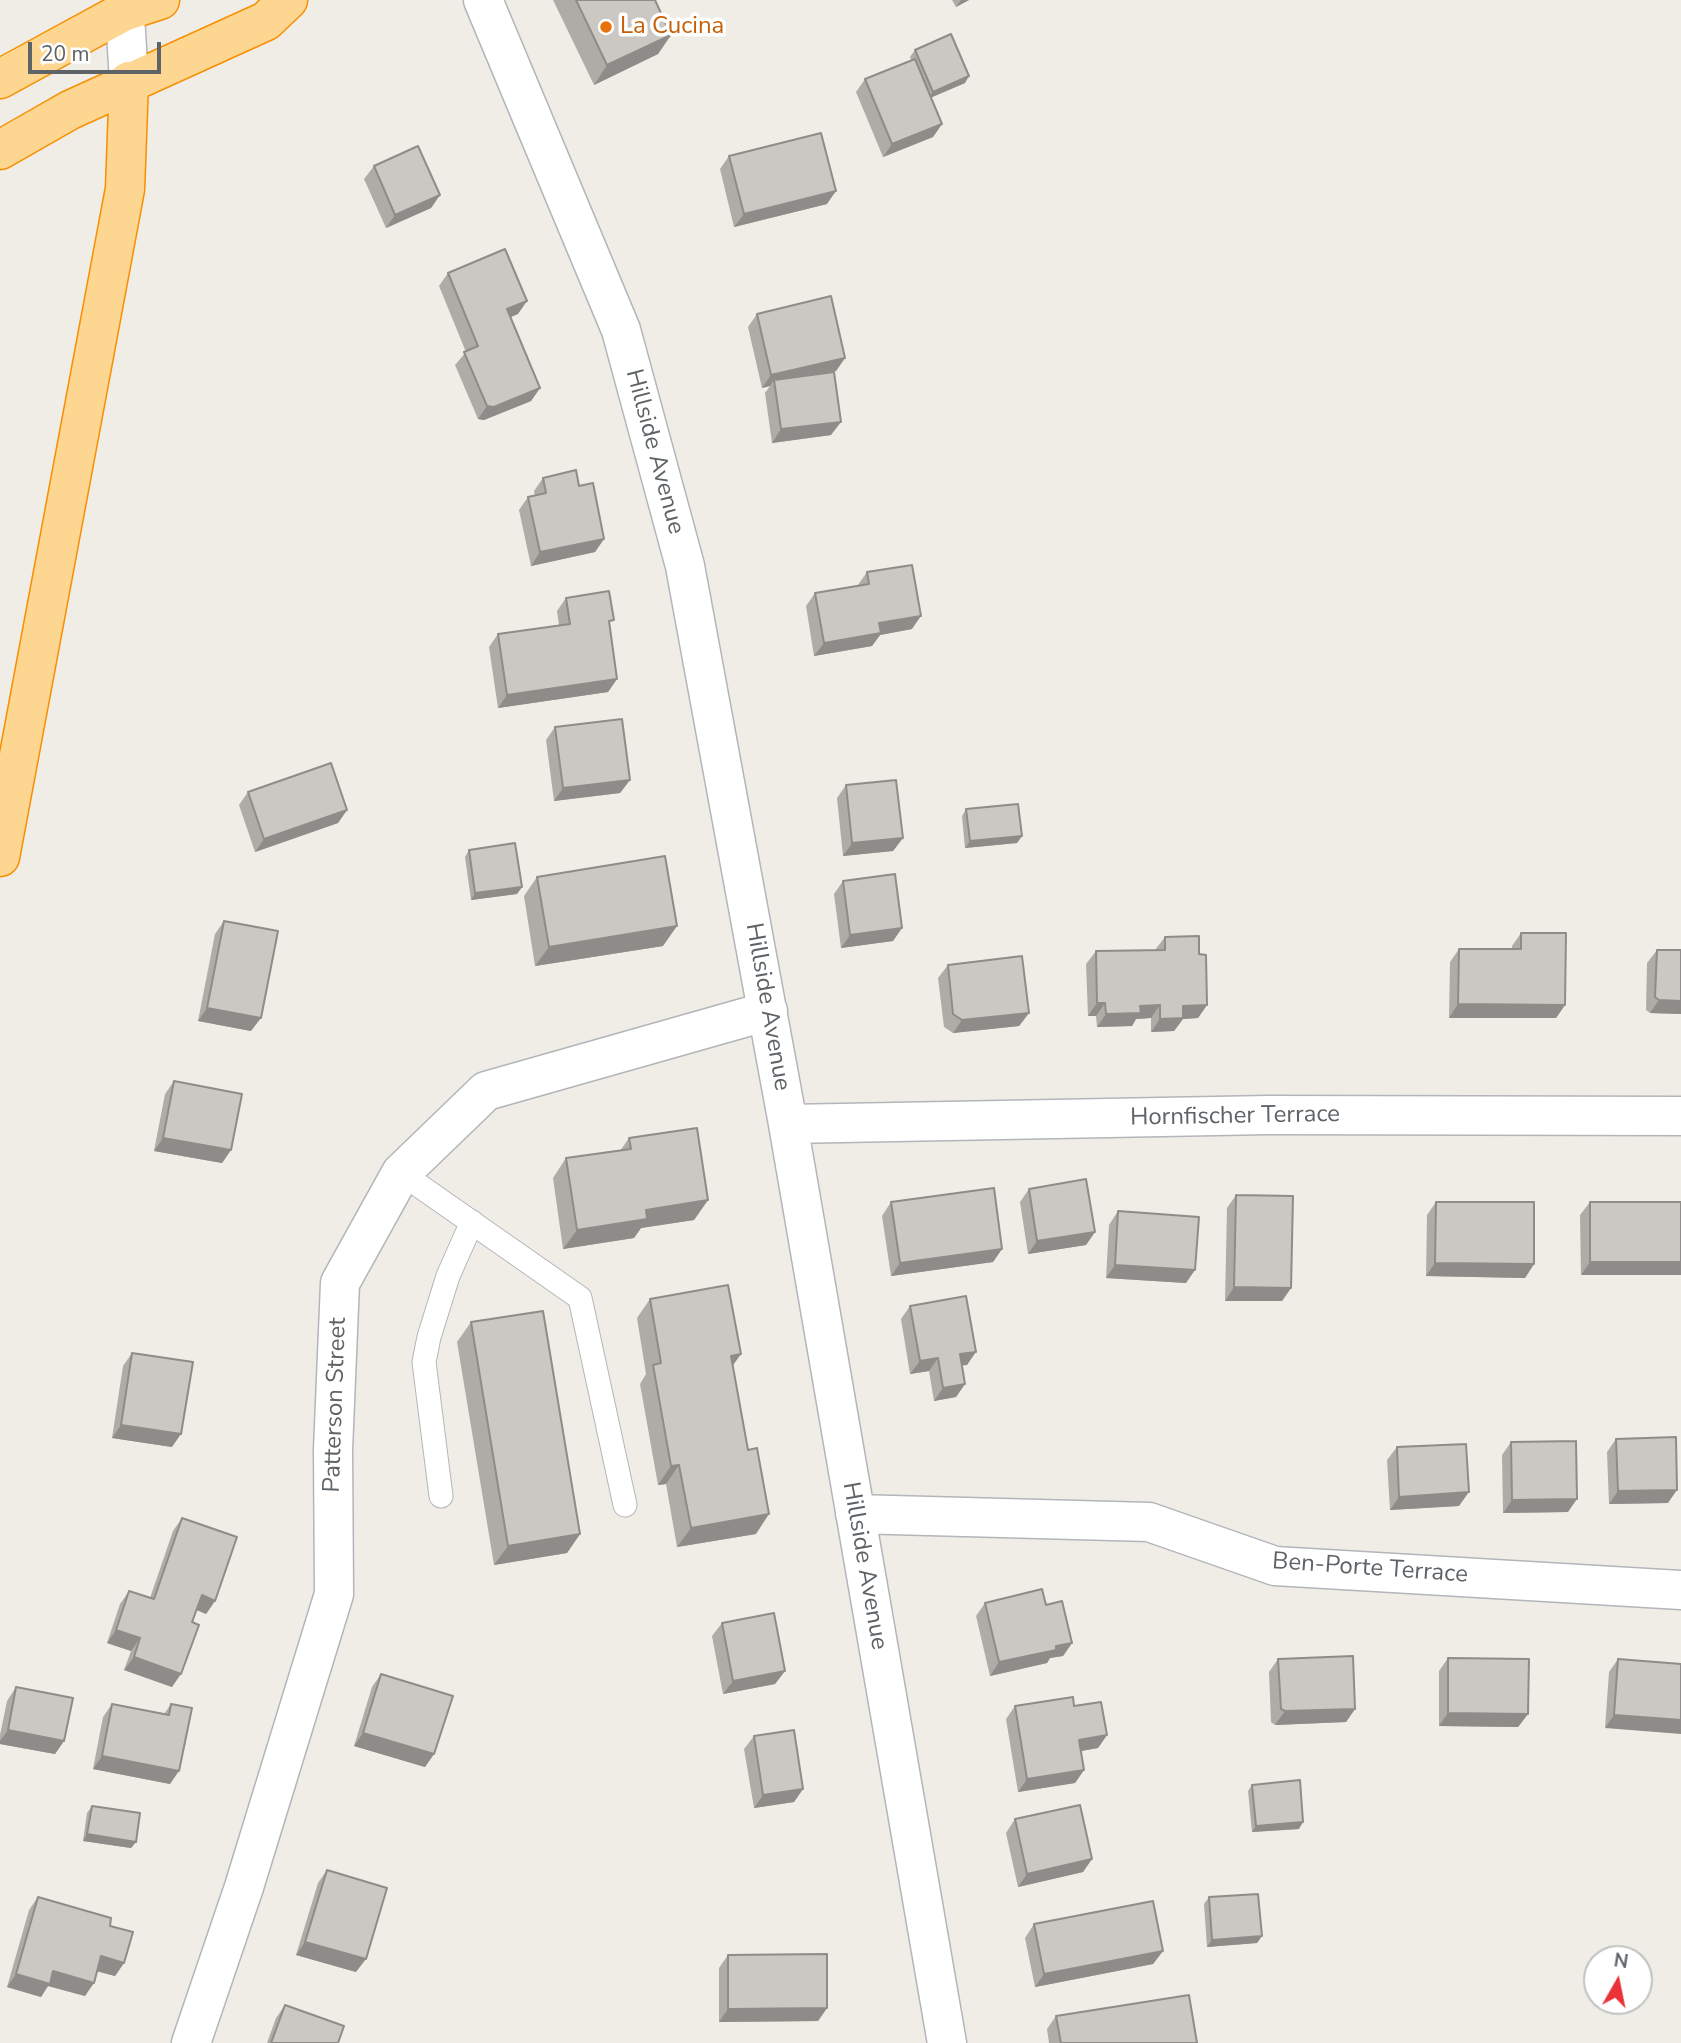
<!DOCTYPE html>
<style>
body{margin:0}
#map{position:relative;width:1681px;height:2043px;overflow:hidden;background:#f0ede7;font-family:"Nunito Sans",sans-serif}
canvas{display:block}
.north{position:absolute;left:1583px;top:1945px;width:70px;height:70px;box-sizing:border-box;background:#fff;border:2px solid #bfc1c2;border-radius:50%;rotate:9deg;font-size:19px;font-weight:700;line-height:28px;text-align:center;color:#5e6367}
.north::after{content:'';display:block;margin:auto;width:24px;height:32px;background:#ea3339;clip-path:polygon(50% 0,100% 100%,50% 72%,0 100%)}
.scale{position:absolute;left:28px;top:42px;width:133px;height:32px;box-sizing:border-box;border:4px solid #5e6367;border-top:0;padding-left:9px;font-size:21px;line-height:24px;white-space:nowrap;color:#5e6367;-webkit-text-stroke:5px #fff;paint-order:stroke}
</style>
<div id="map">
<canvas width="1681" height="2043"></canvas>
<div class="north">N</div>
<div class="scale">20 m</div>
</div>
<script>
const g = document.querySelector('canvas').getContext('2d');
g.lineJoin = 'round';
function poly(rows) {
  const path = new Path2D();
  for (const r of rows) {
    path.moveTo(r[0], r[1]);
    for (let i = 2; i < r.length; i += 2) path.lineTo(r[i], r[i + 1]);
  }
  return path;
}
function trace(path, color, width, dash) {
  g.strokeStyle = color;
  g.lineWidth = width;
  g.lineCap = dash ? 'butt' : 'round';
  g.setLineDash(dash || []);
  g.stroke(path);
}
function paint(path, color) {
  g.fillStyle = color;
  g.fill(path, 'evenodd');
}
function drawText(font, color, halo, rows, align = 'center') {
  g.font = font + ' "Nunito Sans",sans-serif';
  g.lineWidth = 7;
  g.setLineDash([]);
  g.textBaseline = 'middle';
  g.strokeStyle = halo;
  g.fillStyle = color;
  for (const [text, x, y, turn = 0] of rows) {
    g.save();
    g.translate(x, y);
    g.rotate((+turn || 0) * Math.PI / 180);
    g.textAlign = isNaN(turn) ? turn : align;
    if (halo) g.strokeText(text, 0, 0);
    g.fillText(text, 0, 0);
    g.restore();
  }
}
const lane = poly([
 [401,1173,580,1298,625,1505],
 [441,1496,424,1362,429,1337,448,1276,472,1222]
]);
const street = poly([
 [483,0,621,330,685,566,788,1124,947,2043],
 [788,1124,1268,1115,1681,1116],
 [855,1514,1149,1522,1275,1566,1681,1590],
 [191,2043,244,1887,334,1594,333,1450,340,1283,401,1173,486,1091,768,1011]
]);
const secondary = poly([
 [124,0,129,81]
]);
const highway = poly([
 [0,79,123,12,160,0],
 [0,150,70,110,266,21,288,0],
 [0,857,125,189,129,81]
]);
trace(lane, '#b2b5b9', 25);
trace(street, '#b2b5b9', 41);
trace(secondary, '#b3b7bb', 41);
trace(highway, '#f78f00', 41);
trace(lane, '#fff', 23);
trace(street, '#fff', 38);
trace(secondary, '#fff', 38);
trace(highway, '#fdd691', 38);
paint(poly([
 [553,0,655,0,671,35,658,54,594,85],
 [952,0,969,0,956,7],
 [915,50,965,83,931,97,942,124,933,137,883,157,856,92,865,79,911,60,910,57],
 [729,156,827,204,734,227,720,169],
 [374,166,440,195,431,208,386,228,364,179],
 [448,273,518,314,511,317,540,388,531,401,484,420,478,419,455,365,466,352,439,286],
 [757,314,845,358,836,371,830,372,831,435,772,443,765,393,770,386,762,388,748,327],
 [543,478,579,486,604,539,595,552,531,566,519,510,528,497,535,496,534,491],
 [867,572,912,629,880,635,872,646,814,656,806,606,815,593,858,585],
 [566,598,610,626,617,679,608,692,498,708,489,647,498,634,559,625,557,611],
 [555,727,630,780,620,793,554,801,546,740],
 [846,785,903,838,893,851,843,856,837,798],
 [248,792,347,810,338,823,255,852,239,805],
 [966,809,1022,836,1017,843,965,848,962,816],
 [469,850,522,887,517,894,471,900,465,857],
 [537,877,663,946,535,966,524,896],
 [843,881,902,928,893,941,841,948,834,894],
 [224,921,251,1031,198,1021,215,934],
 [1521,933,1565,1005,1556,1018,1449,1018,1450,962,1459,949,1512,949,1512,946],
 [1165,937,1199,954,1207,1005,1198,1018,1183,1019,1174,1031,1151,1032,1151,1018,1136,1019,1132,1026,1097,1027,1096,1016,1088,1016,1086,964,1096,951,1155,950],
 [1657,950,1681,950,1681,1014,1650,1013,1646,1010,1647,963],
 [948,965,1029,1013,1019,1026,953,1033,944,1027,938,978],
 [174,1081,231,1150,222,1163,154,1151,165,1094],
 [629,1138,708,1200,694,1220,641,1228,634,1238,563,1249,553,1178,566,1158,620,1151],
 [1029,1189,1095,1232,1086,1245,1028,1254,1020,1202],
 [1236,1195,1291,1288,1282,1301,1225,1301,1227,1208],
 [891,1202,1002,1249,993,1262,891,1276,882,1216],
 [1436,1202,1534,1264,1525,1278,1426,1276,1427,1215],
 [1590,1202,1681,1202,1581,1275,1580,1215],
 [1118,1211,1186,1283,1106,1278,1109,1225],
 [650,1299,741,1354,733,1365,756,1534,677,1547,666,1484,658,1485,640,1384,646,1374,637,1318],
 [910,1306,967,1365,962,1365,965,1384,956,1397,934,1401,929,1371,910,1374,901,1319],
 [471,1322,580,1534,567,1553,494,1565,457,1342],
 [132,1353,172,1447,112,1438,123,1366],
 [1616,1439,1668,1503,1609,1504,1607,1452],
 [1511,1442,1568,1512,1503,1513,1502,1455],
 [1397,1447,1459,1506,1390,1510,1387,1460],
 [182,1518,215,1601,206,1614,197,1610,172,1687,124,1670,131,1651,107,1643,120,1604,129,1591,150,1598,173,1531],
 [985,1603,1046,1605,1072,1643,1063,1656,1050,1658,1047,1663,990,1676,976,1616],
 [722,1623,785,1671,775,1684,723,1694,712,1636],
 [1448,1658,1528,1714,1518,1727,1439,1726,1439,1671],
 [1278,1659,1355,1709,1346,1722,1275,1725,1271,1722,1269,1672],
 [1618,1659,1681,1664,1605,1728,1609,1672],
 [381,1674,434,1754,425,1767,354,1746,372,1687],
 [16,1687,64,1741,55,1754,0,1744,0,1735,7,1701],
 [112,1704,164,1714,171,1704,170,1784,93,1769,103,1717],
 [1015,1706,1074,1706,1107,1735,1098,1748,1081,1751,1084,1770,1075,1783,1018,1792,1006,1719],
 [754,1736,803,1789,794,1802,754,1808,744,1749],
 [1252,1785,1299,1829,1252,1832,1248,1791],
 [92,1806,136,1842,131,1848,83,1841,87,1813],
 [1015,1819,1092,1859,1083,1872,1018,1887,1006,1833],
 [327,1870,356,1972,296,1955,318,1883],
 [38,1897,110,1926,124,1963,115,1976,97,1971,85,1996,48,1986,41,1997,7,1987,29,1910],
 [1209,1897,1262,1936,1257,1943,1207,1947,1204,1904],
 [1034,1924,1163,1951,1153,1964,1035,1987,1025,1938],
 [728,1955,827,2008,818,2021,719,2022,719,1968],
 [285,2005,338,2043,267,2043,276,2018],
 [1056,2016,1197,2043,1049,2043,1047,2029]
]), '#afaca8');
paint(poly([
 [961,0,969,0,956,7],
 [671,35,658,54,594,85,607,65],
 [969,76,965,83,928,99,933,92],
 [942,124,933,137,883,157,892,144],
 [836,191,827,204,734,227,744,214],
 [440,195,431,208,386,228,395,215],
 [527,301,518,314,498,322,507,309],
 [845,358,836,371,775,385,774,380,770,386,762,388,771,375],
 [540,388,531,401,484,420,478,419,487,406],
 [841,422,831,435,772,443,781,429],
 [604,539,595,552,531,566,540,552],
 [921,616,912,629,880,635,872,646,814,656,824,643,879,623],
 [617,679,608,692,498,708,507,695],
 [630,780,620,793,554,801,563,788],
 [347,810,338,823,255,852,264,839],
 [1022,836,1017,843,965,848,970,841],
 [903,838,893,851,843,856,852,843],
 [522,887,517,894,471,900,475,893],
 [677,926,663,946,535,966,549,947],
 [902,928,893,941,841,948,850,935],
 [1659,1000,1681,1001,1681,1014,1650,1013],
 [1097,1003,1105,1003,1096,1016,1088,1016],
 [1458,1004,1565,1005,1556,1018,1449,1018],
 [1160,1005,1151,1018,1136,1019,1132,1026,1097,1027,1106,1014,1140,1006],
 [1207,1005,1198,1018,1183,1019,1174,1031,1151,1032,1160,1019,1183,1006],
 [207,1008,261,1018,251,1031,198,1021],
 [1029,1013,1019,1026,953,1033,962,1020],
 [163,1138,231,1150,222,1163,154,1151],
 [708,1200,694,1220,641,1228,634,1238,563,1249,577,1230,646,1210],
 [1095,1232,1086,1245,1028,1254,1037,1241],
 [1002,1249,993,1262,891,1276,900,1263],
 [1590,1262,1681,1262,1681,1275,1581,1275],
 [1435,1263,1534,1264,1525,1278,1426,1276],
 [1115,1265,1195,1270,1186,1283,1106,1278],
 [1234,1287,1291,1288,1282,1301,1225,1301],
 [976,1352,967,1365,951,1367,960,1354],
 [741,1354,727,1373,731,1356],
 [938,1358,929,1371,910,1374,920,1361],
 [965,1384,956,1397,934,1401,943,1388],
 [121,1425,181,1434,172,1447,112,1438],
 [679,1465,666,1484,658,1485,671,1466],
 [1677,1490,1668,1503,1609,1504,1618,1491],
 [1469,1492,1459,1506,1390,1510,1399,1497],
 [1577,1499,1568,1512,1503,1513,1512,1500],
 [769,1514,756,1534,677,1547,691,1528],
 [580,1534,567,1553,494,1565,508,1546],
 [202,1595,215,1601,206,1614,192,1608],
 [116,1630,140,1638,131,1651,107,1643],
 [1072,1643,1063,1656,1050,1658,1047,1663,990,1676,999,1662,1056,1646],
 [134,1657,181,1674,172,1687,124,1670],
 [785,1671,775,1684,723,1694,733,1681],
 [1355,1709,1346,1722,1275,1725,1285,1711],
 [1448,1713,1528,1714,1518,1727,1439,1726],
 [1614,1715,1681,1720,1681,1734,1605,1728],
 [8,1730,64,1741,55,1754,0,1744,0,1741],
 [363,1733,434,1754,425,1767,354,1746],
 [1107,1735,1098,1748,1070,1753,1079,1740],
 [102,1756,179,1771,170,1784,93,1769],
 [1084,1770,1075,1783,1018,1792,1027,1779],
 [803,1789,794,1802,754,1808,763,1795],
 [1303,1822,1299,1829,1252,1832,1256,1826],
 [87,1834,136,1842,131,1848,83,1841],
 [1092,1859,1083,1872,1018,1887,1027,1874],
 [1262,1936,1257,1943,1207,1947,1212,1940],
 [305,1942,366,1959,356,1972,296,1955],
 [1163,1951,1153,1964,1035,1987,1044,1974],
 [101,1956,124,1963,115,1976,92,1970],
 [53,1971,94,1983,85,1996,48,1986,41,1997,7,1987,16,1974],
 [827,2008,818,2021,719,2022,728,2009]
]), '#8e8c88');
const building = poly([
 [576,0,655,0,671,35,607,65,576,0],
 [951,34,969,76,933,92,915,50,951,34],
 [915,59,942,124,892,144,865,79,915,59],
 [821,133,836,191,744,214,729,156,821,133],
 [418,146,440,195,395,215,374,166,418,146],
 [505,249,527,301,507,309,540,388,494,407,487,406,464,352,478,346,448,273,505,249],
 [831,296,845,358,771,375,757,314,831,296],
 [834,372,841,422,781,429,774,380,834,372],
 [576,470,579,486,593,483,604,539,540,552,528,497,546,493,543,478,576,470],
 [912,565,921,616,879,623,881,633,824,643,815,593,869,584,867,572,912,565],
 [609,591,614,620,609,621,617,679,507,695,498,634,570,624,566,598,609,591],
 [622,719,630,780,563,788,555,727,622,719],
 [331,763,347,810,264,839,248,792,331,763],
 [896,780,903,838,852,843,846,785,896,780],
 [1018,804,1022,836,970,841,966,809,1018,804],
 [515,843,522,887,475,893,469,850,515,843],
 [665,856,677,926,549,947,537,877,665,856],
 [895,874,902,928,850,935,843,881,895,874],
 [224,921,278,931,261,1018,207,1008,224,921],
 [1521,933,1566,933,1565,1005,1458,1004,1459,949,1521,949,1521,933],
 [1199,936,1199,954,1206,955,1207,1005,1183,1006,1183,1018,1160,1019,1160,1005,1140,1006,1141,1013,1106,1014,1105,1003,1097,1003,1096,951,1165,950,1165,937,1199,936],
 [1657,950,1681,950,1681,1001,1659,1000,1655,997,1657,950],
 [1022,956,1029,1013,962,1020,953,1014,948,965,1022,956],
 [174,1081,242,1094,231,1150,163,1138,174,1081],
 [697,1128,708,1200,646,1210,647,1219,577,1230,566,1158,631,1149,629,1138,697,1128],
 [1086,1179,1095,1232,1037,1241,1029,1189,1086,1179],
 [994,1188,1002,1249,900,1263,891,1202,994,1188],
 [1236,1195,1293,1196,1291,1288,1234,1287,1236,1195],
 [1436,1202,1534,1202,1534,1264,1435,1263,1436,1202],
 [1590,1202,1681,1202,1681,1262,1590,1262,1590,1202],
 [1118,1211,1199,1217,1195,1270,1115,1265,1118,1211],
 [728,1285,741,1354,731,1356,748,1450,757,1448,769,1514,691,1528,679,1465,671,1466,653,1365,661,1363,650,1299,728,1285],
 [966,1296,976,1352,960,1354,965,1384,943,1388,938,1358,920,1361,910,1306,966,1296],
 [543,1311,580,1534,508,1546,471,1322,543,1311],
 [132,1353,193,1362,181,1434,121,1425,132,1353],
 [1676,1437,1677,1490,1618,1491,1616,1439,1676,1437],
 [1576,1441,1577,1499,1512,1500,1511,1442,1576,1441],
 [1466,1444,1469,1492,1399,1497,1397,1447,1466,1444],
 [182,1518,237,1537,215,1601,202,1595,192,1622,199,1625,181,1674,134,1657,140,1638,116,1630,129,1591,154,1599,182,1518],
 [1042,1589,1046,1605,1062,1601,1072,1643,1056,1646,1056,1650,999,1662,985,1603,1042,1589],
 [774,1613,785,1671,733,1681,722,1623,774,1613],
 [1353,1656,1355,1709,1285,1711,1281,1709,1278,1659,1353,1656],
 [1448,1658,1529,1659,1528,1714,1448,1713,1448,1658],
 [1618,1659,1681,1664,1681,1720,1614,1715,1618,1659],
 [381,1674,453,1696,434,1754,363,1733,381,1674],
 [16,1687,73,1698,64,1741,8,1730,16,1687],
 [1073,1697,1074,1706,1101,1702,1107,1735,1079,1740,1084,1770,1027,1779,1015,1706,1073,1697],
 [112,1704,169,1715,171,1704,192,1708,179,1771,102,1756,112,1704],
 [794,1730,803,1789,763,1795,754,1736,794,1730],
 [1300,1780,1303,1822,1256,1826,1252,1785,1300,1780],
 [1080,1805,1092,1859,1027,1874,1015,1819,1080,1805],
 [92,1806,140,1813,136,1842,87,1834,92,1806],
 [327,1870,387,1888,366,1959,305,1942,327,1870],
 [1258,1894,1262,1936,1212,1940,1209,1897,1258,1894],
 [38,1897,111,1918,110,1926,133,1932,124,1963,101,1956,94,1983,53,1971,50,1984,16,1974,38,1897],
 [1153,1901,1163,1951,1044,1974,1034,1924,1153,1901],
 [827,1954,827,2008,728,2009,728,1955,827,1954],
 [1189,1995,1197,2043,1061,2043,1056,2016,1189,1995],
 [285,2005,344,2026,338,2043,271,2043,285,2005]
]);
paint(building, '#cbc8c3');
trace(building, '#8e8c88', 2);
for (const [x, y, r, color] of [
 [606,27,7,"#e8710a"]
]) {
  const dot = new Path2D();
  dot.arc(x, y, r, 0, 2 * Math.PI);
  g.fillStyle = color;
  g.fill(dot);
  trace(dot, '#fff', 2.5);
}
drawText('24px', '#c56008', '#fff', [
 ["La Cucina",620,27]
], 'left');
drawText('24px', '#5e6367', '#fff', [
 ["Hillside Avenue",654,452,75],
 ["Hillside Avenue",767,1007,80],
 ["Hornfischer Terrace",1235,1117,-1],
 ["Patterson Street",336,1405,-88],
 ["Hillside Avenue",864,1566,80],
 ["Ben-Porte Terrace",1370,1569,4]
]);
</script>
